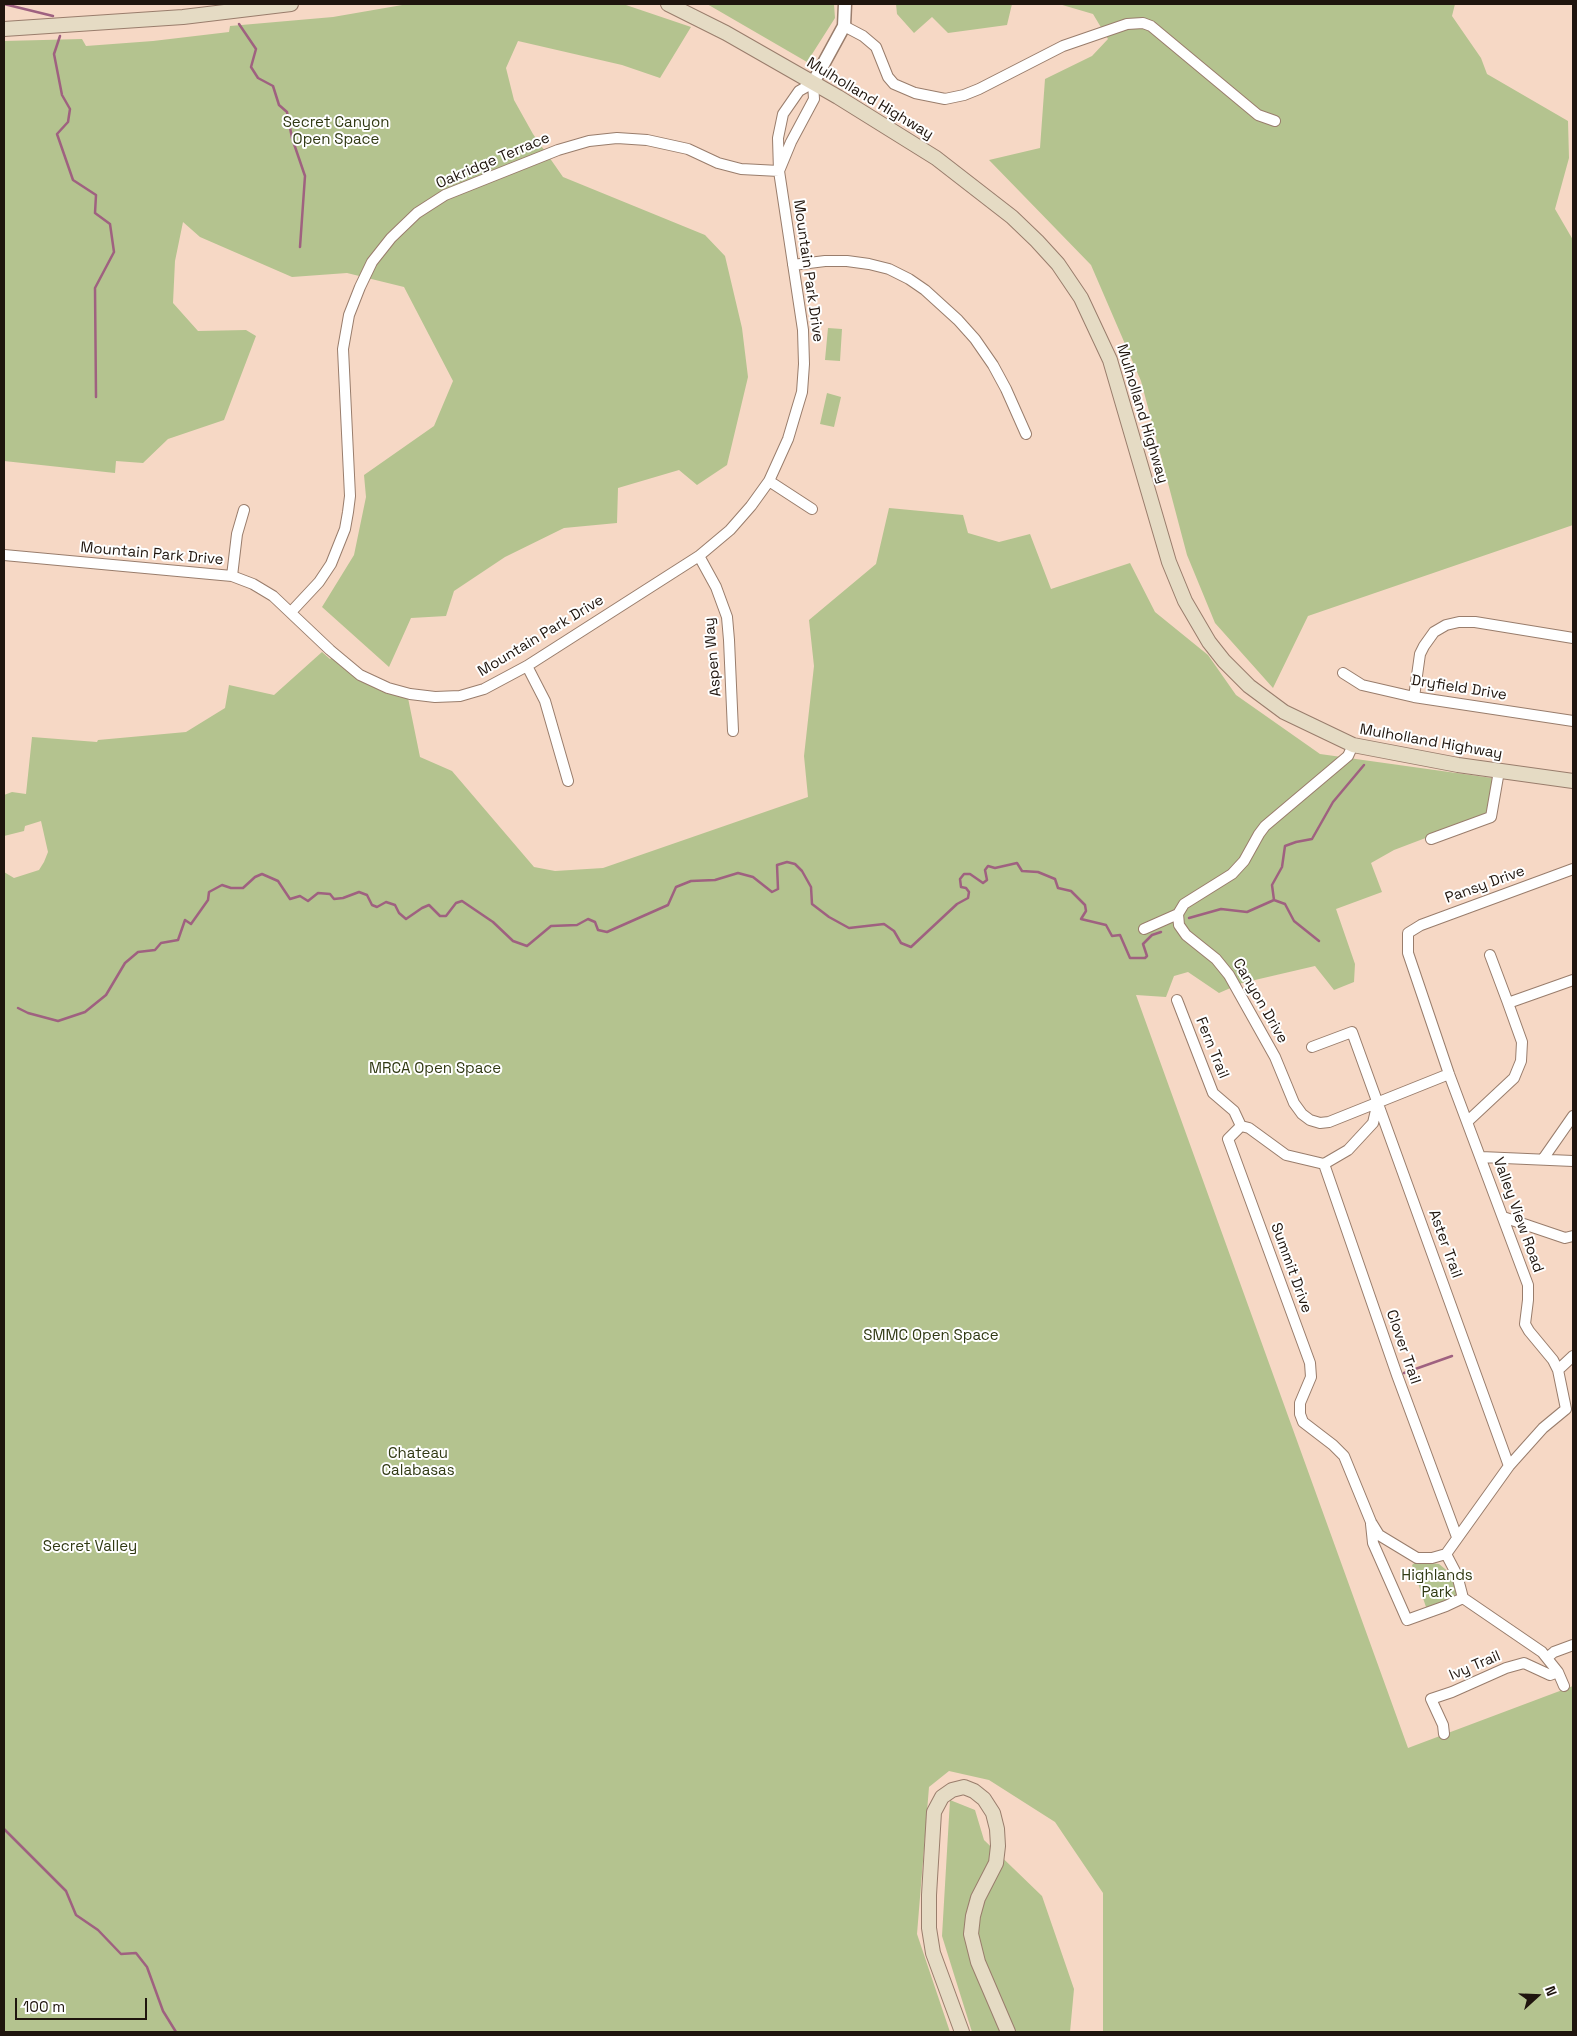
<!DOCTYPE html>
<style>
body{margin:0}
#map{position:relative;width:1577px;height:2036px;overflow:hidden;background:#f6d8c5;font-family:"Space Grotesk",sans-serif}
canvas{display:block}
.frame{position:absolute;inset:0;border:5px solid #1f150e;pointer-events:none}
.north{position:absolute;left:1512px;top:1971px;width:50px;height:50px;-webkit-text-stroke:4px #fff;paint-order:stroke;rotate:70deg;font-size:14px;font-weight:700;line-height:20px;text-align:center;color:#1f150e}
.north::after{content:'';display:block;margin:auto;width:18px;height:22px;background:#1f150e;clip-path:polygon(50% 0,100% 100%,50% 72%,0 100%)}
.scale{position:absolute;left:15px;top:1998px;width:132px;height:22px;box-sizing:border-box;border:2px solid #1f150e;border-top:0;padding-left:6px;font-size:15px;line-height:18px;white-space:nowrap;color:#1f150e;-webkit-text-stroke:4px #fff;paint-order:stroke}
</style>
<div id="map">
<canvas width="1577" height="2036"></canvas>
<div class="frame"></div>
<div class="north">N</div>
<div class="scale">100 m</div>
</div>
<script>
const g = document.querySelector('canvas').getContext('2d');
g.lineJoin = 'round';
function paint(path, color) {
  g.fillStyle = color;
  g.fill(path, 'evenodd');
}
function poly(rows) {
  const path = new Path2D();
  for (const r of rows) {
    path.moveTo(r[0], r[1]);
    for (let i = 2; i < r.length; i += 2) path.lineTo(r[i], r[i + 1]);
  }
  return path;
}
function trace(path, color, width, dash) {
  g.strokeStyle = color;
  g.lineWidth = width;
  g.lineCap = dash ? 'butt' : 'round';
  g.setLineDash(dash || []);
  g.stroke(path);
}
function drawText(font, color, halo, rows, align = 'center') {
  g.font = font + ' "Space Grotesk",sans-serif';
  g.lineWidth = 4;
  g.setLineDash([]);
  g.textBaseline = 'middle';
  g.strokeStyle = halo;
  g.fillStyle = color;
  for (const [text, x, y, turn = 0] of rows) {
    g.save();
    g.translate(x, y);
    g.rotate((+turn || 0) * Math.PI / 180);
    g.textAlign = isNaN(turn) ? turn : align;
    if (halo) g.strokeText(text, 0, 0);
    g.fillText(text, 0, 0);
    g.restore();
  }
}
paint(poly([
 [408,4,623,4,691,27,660,78,622,65,518,41,506,68,514,100,533,134,563,177,705,235,725,256,742,328,748,377,727,465,697,485,679,470,618,488,617,523,564,528,505,557,454,591,446,616,411,618,389,667,322,607,354,555,366,497,364,475,434,426,453,381,404,287,347,273,292,277,200,237,183,222,175,261,173,303,198,331,246,330,256,336,224,420,168,439,143,463,116,461,115,473,4,461,4,41,82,39,86,46,153,41,229,32,230,26,333,17],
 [707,4,834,4,835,18,807,62],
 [896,4,1012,4,1007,25,948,33,932,17,914,33,897,14],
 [1059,4,1455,4,1452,16,1481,58,1487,74,1568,121,1569,158,1555,209,1573,240,1573,525,1308,616,1273,688,1215,623,1187,555,1141,381,1091,265,989,160,1040,148,1045,79,1092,56,1108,39,1093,14],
 [828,328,842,329,840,361,825,360],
 [827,393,841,397,834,427,820,424],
 [889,508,963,515,968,533,999,542,1030,534,1051,589,1130,563,1155,612,1208,655,1236,695,1320,754,1492,778,1489,807,1486,815,1394,850,1371,863,1382,892,1336,909,1355,964,1354,982,1334,990,1315,966,1242,983,1219,993,1188,972,1174,976,1166,997,1136,995,1408,1748,1573,1686,1573,2032,1103,2032,1103,1893,1055,1822,989,1780,949,1771,929,1787,917,1934,950,2032,4,2032,4,872,14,878,39,870,44,862,48,852,41,821,25,826,24,831,4,836,4,795,12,792,26,794,32,737,97,742,98,740,186,732,225,708,229,685,274,695,322,652,330,659,337,653,350,665,408,698,420,757,452,771,534,867,555,871,603,868,808,797,804,756,814,666,809,620,876,564],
 [1417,1561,1439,1564,1450,1573,1454,1578,1458,1594,1455,1599,1427,1610,1412,1565],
 [950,1800,975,1810,984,1840,1042,1896,1074,1989,1070,2032,972,2032,942,1936]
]), '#b4c38f');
trace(poly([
 [4,4,53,16],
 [239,24,256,49,251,67,258,78,273,86,279,105,287,112,292,138,305,176,300,247],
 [60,36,54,54,62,95,70,109,68,122,57,134,73,180,96,195,95,213,110,224,114,252,95,288,96,397],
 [1274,900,1285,904,1294,921,1319,941],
 [1189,918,1221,909,1247,912,1274,900,1272,885,1282,867,1285,846,1296,842,1312,839,1333,802,1364,765],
 [18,1008,28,1013,58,1021,85,1012,106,995,125,963,138,952,155,950,161,943,178,940,185,920,191,924,208,900,209,892,222,885,231,888,243,888,255,877,262,874,278,881,290,899,300,896,308,901,318,893,330,894,334,899,343,898,359,892,367,895,372,905,377,907,386,902,395,905,399,913,406,919,422,908,429,905,440,916,446,916,456,903,462,901,493,922,513,941,527,946,551,926,577,925,588,919,595,922,598,930,607,932,668,905,676,887,691,881,715,880,738,873,753,877,772,892,778,889,777,865,787,862,795,864,802,871,811,887,812,904,829,917,849,928,884,924,894,931,901,943,911,947,957,904,968,898,969,892,966,888,961,887,960,879,964,874,970,874,983,883,987,880,985,870,988,866,995,868,1017,863,1022,871,1038,872,1055,879,1058,888,1071,891,1085,905,1086,911,1081,919,1106,925,1112,936,1120,935,1130,958,1145,958,1147,956,1143,944,1152,935,1161,932],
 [1404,1373,1452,1356],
 [4,1829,66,1891,76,1915,98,1930,121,1954,136,1953,147,1967,163,2011,176,2032]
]), '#9f6180', 2.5);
const minor = poly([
 [844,26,863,36,876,47,888,77,894,84,915,93,945,99,964,95,979,89,1063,46,1127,24,1143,23,1151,26,1258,115,1275,121],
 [793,265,825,261,847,261,869,264,889,269,909,279,925,290,958,320,975,339,993,365,1006,389,1026,434],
 [769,481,812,509],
 [4,555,232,576,253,584,273,596,330,650,360,675,388,688,410,694,435,697,460,696,484,689,527,666,699,556,730,530,751,506,769,481,788,439,796,412,802,392,804,364,803,330,779,171,778,138,783,114,799,91,813,83,814,99,791,142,779,171],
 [699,556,716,587,727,617,729,640,733,731],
 [232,576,237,534,244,510],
 [291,612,319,582,331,564,345,529,348,512,350,496,343,349,349,315,360,287,372,262,391,238,417,213,445,195,558,150,589,141,617,138,647,140,688,149,718,163,741,169,779,171],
 [527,666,545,701,568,781],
 [1343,673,1362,685,1414,697,1573,721],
 [1414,697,1420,654,1424,646,1434,632,1446,625,1459,622,1475,622,1573,638],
 [1353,745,1348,756,1265,826,1259,834,1244,861,1232,874,1184,904,1178,914,1179,925,1186,935,1216,959,1229,975,1275,1057,1294,1103,1302,1114,1310,1120,1320,1123,1329,1122,1449,1074],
 [1431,839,1491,817,1499,771],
 [1144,929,1178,914],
 [1490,955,1508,1003],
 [1177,1000,1213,1093,1234,1111,1241,1126],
 [1312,1047,1352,1032,1509,1466],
 [1378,1102,1373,1123,1348,1150,1324,1164,1286,1155,1249,1128,1241,1126,1228,1139,1310,1363,1311,1377,1300,1403,1300,1414,1303,1422,1333,1445,1344,1456,1371,1522,1379,1535,1417,1558,1432,1558,1446,1554,1509,1466,1543,1428,1566,1409],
 [1468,1121,1514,1078,1521,1061,1522,1042,1508,1003,1573,980],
 [1481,1157,1573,1161],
 [1543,1159,1573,1116],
 [1324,1164,1397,1375,1457,1537],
 [1503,1217,1565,1238,1573,1236],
 [1558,1370,1573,1356],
 [1566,1409,1558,1370,1553,1360,1529,1331,1525,1324,1528,1300,1528,1285,1449,1074,1408,953,1408,933,1421,925,1573,869],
 [1371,1524,1373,1543,1407,1620,1446,1606,1463,1598],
 [1446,1554,1457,1575,1463,1598,1542,1652,1558,1672,1564,1686],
 [1548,1657,1554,1652,1573,1645],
 [1444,1734,1443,1725,1431,1699,1452,1692,1506,1668,1524,1663,1550,1675,1558,1672]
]);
const tertiary = poly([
 [813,83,844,26,845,4]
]);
const secondary = poly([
 [668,4,726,33,838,97,936,158,1012,217,1037,241,1058,264,1081,298,1110,360,1169,562,1185,601,1209,642,1224,661,1249,686,1284,712,1353,745,1458,765,1573,781],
 [4,29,183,17,291,4],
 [962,2032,933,1953,929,1928,929,1895,934,1812,942,1797,952,1790,964,1787,974,1791,984,1799,993,1813,997,1829,998,1846,996,1863,978,1898,973,1916,971,1934,978,1962,1008,2032]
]);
trace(minor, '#997d6c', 12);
trace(tertiary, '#997d6c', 15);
trace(secondary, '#997d6c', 16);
trace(minor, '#fff', 10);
trace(tertiary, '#fff', 12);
trace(secondary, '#e5dbc4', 14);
drawText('15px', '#1f150e', '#fff', [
 ["Mulholland Highway",870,99,31],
 ["Oakridge Terrace",493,161,-23],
 ["Mountain Park Drive",808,271,82],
 ["Mulholland Highway",1142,414,73],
 ["Mountain Park Drive",152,554,5],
 ["Mountain Park Drive",541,636,-31],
 ["Aspen Way",713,657,-95],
 ["Dryfield Drive",1459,688,9],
 ["Mulholland Highway",1431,742,10],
 ["Pansy Drive",1485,885,-20],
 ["Canyon Drive",1260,1001,60],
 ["Fern Trail",1212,1048,68],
 ["Valley View Road",1518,1215,70],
 ["Aster Trail",1445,1244,70],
 ["Summit Drive",1291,1268,70],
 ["Clover Trail",1403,1347,71],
 ["Ivy Trail",1475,1666,-23]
]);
drawText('15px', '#303913', '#fff', [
 ["Secret Canyon",336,123],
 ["Open Space",336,140],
 ["MRCA Open Space",435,1069],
 ["SMMC Open Space",931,1336],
 ["Chateau",418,1454],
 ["Calabasas",418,1471],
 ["Secret Valley",90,1547],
 ["Highlands",1437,1576],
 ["Park",1437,1593]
]);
</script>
